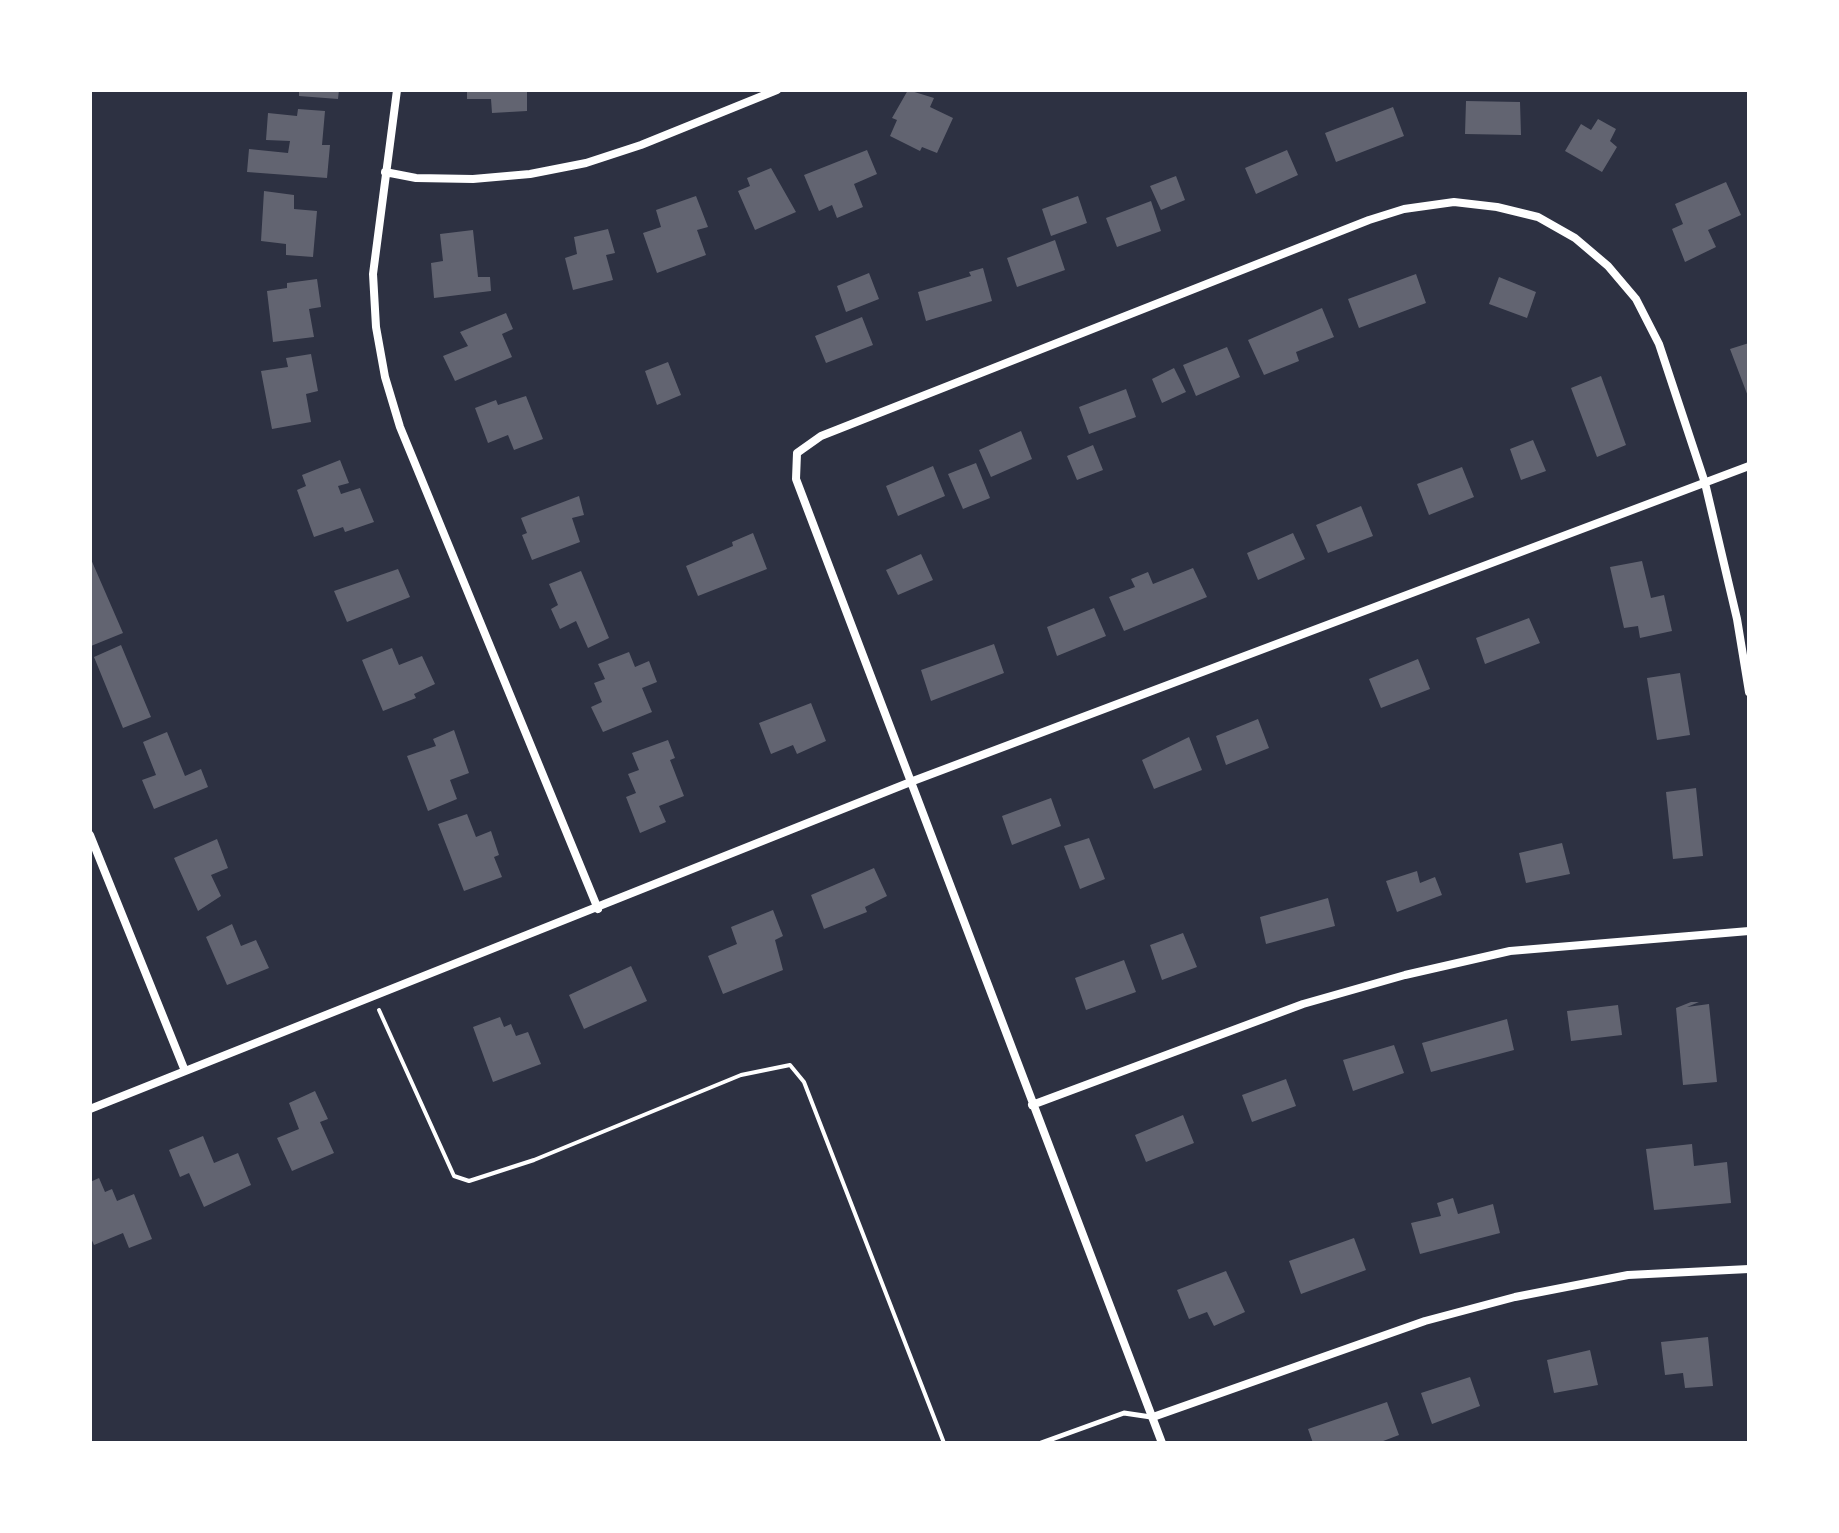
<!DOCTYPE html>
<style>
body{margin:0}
#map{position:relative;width:1839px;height:1533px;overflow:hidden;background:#2d3142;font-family:"Asap Condensed",sans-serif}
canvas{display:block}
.frame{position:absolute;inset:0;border:92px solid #fff;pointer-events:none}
</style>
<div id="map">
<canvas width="1839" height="1533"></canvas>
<div class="frame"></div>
</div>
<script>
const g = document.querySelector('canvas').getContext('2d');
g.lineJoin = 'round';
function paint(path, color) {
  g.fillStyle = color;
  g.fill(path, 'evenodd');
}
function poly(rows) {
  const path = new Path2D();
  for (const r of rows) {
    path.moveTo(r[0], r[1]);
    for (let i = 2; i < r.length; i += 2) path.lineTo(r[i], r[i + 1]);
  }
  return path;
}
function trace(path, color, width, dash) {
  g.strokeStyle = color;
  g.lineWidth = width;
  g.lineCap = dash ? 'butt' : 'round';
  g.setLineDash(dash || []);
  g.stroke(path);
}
paint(poly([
 [299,90,339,90,338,99,299,96],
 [467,90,527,90,527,111,492,113,491,99,467,99],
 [908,90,934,98,930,107,953,118,937,153,922,147,920,151,890,136,897,120,892,118],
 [1466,101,1520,102,1521,135,1465,134],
 [1393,107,1404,136,1336,162,1325,133],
 [298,109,325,111,322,145,330,145,327,178,247,172,249,149,288,153,290,141,266,140,268,113,297,116],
 [1598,119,1616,129,1610,141,1617,147,1602,172,1565,151,1581,124,1591,130],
 [867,150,877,174,854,184,863,207,837,218,832,205,819,211,804,175],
 [1287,150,1298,175,1256,194,1245,168],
 [771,168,796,212,755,230,738,191,750,186,747,178],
 [1176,176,1185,200,1161,210,1150,186],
 [1726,182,1741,215,1708,230,1716,247,1685,262,1672,229,1683,224,1675,204],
 [264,191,294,195,294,209,317,211,313,257,286,255,286,244,261,241],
 [696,196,708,227,697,230,706,255,657,273,643,233,661,227,656,210],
 [1078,196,1087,223,1051,236,1042,209],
 [1151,201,1161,231,1117,247,1106,218],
 [608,229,615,253,606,255,613,280,573,290,565,258,577,254,574,237],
 [473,230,478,277,490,277,491,291,434,298,431,263,443,261,440,234],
 [1055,240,1065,270,1017,287,1007,258],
 [983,268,992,301,926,321,918,292,971,276,969,272],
 [869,273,879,299,846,312,837,286],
 [1416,274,1426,303,1359,328,1348,299],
 [1499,277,1536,292,1527,318,1489,304],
 [317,279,321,307,309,309,314,337,273,342,267,291,287,288,287,283],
 [1322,308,1334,337,1296,352,1299,361,1264,375,1248,340],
 [506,313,513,329,502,334,512,357,455,381,443,356,468,346,460,332],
 [862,317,873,345,826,363,815,336],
 [1749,343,1749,399,1730,349],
 [1227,347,1240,377,1196,396,1183,365],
 [311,354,318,391,306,394,311,422,272,429,261,371,288,367,286,358],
 [668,362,681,395,657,405,645,371],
 [1174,368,1186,392,1162,403,1152,379],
 [1601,376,1626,445,1597,457,1571,388],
 [1126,389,1136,417,1089,434,1079,407],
 [526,396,543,439,514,450,508,435,488,443,475,408,496,400,498,405],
 [1021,431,1032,459,991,477,979,450],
 [1533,440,1546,471,1521,480,1510,449],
 [1093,445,1103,470,1077,480,1067,456],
 [340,460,349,483,338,486,341,494,360,488,374,522,345,532,343,527,314,537,297,490,306,486,302,475],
 [976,463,990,498,963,509,948,474],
 [933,466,945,496,898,516,886,486],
 [1462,467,1474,497,1429,515,1417,484],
 [579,496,584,515,572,518,580,542,532,560,522,535,527,533,521,518],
 [1361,506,1373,536,1328,553,1316,525],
 [753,533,767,569,698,596,686,566,733,546,732,542],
 [1293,533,1305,559,1258,580,1247,553],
 [921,554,933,580,898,595,886,570],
 [90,557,123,633,91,646,90,643],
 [1642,561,1651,598,1664,595,1672,631,1640,638,1638,626,1624,628,1610,567],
 [1193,568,1207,597,1124,631,1109,597,1135,587,1131,579,1148,572,1153,584],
 [398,569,410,597,347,622,334,591],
 [581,571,609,638,588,648,576,621,560,629,551,609,558,605,549,584],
 [1094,608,1106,636,1057,656,1047,627],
 [1529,618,1540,643,1485,664,1476,638],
 [994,644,1004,673,931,701,921,670],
 [121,645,151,717,123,728,94,657],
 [392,648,399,665,422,656,435,684,414,694,416,698,383,711,362,660],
 [629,652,635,667,649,661,657,682,642,688,652,712,603,732,591,707,602,702,594,683,605,679,598,664],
 [1418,659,1430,689,1381,708,1369,679],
 [1680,673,1690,735,1657,740,1647,678],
 [811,703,826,741,797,754,793,745,771,754,759,723],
 [1258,719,1269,748,1226,765,1216,736],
 [454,730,469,773,450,780,457,799,428,811,407,756,436,746,433,739],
 [167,732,185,776,201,769,208,787,154,809,142,780,156,775,143,742],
 [1189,737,1202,770,1154,789,1142,760],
 [668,740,675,758,670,760,684,796,659,806,666,822,640,833,626,797,636,793,628,774,639,770,632,753],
 [1696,788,1703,856,1673,859,1666,792],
 [1051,798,1061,826,1012,845,1002,816],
 [467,814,476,837,491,831,499,855,494,857,502,877,464,891,438,824],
 [1089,838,1105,879,1080,889,1064,846],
 [217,839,228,868,211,875,221,896,198,911,174,858],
 [1562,843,1570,874,1526,883,1519,853],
 [874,868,887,896,865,907,867,912,824,929,811,895],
 [1417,871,1420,883,1435,877,1442,895,1397,912,1386,881],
 [1328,898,1335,926,1266,944,1260,917],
 [773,910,783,936,775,940,783,970,723,994,708,956,737,944,731,927],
 [232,924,241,946,256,940,269,968,227,985,206,937],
 [1183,933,1197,967,1162,980,1150,945],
 [1124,960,1136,992,1086,1010,1075,978],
 [631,966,647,1001,584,1029,569,995],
 [1691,1002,1699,1002,1687,1007,1709,1004,1717,1082,1683,1085,1676,1008],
 [1618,1005,1622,1035,1571,1041,1567,1011],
 [500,1017,504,1027,511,1024,516,1036,528,1032,541,1064,493,1082,473,1027],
 [1507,1019,1514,1050,1431,1072,1422,1043],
 [1394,1045,1404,1073,1353,1091,1343,1060],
 [1286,1079,1296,1106,1252,1122,1242,1095],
 [315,1091,328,1119,320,1122,334,1153,292,1171,277,1138,299,1129,289,1103],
 [1183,1115,1194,1143,1146,1162,1135,1135],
 [203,1136,214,1163,238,1153,251,1185,204,1207,189,1173,180,1177,169,1150],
 [1692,1144,1694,1166,1727,1162,1731,1203,1654,1210,1646,1149],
 [99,1178,105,1192,112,1189,117,1201,134,1194,152,1239,129,1248,123,1233,94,1245,90,1236,90,1182],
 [1453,1198,1458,1214,1493,1204,1500,1233,1420,1254,1411,1223,1441,1216,1437,1203],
 [1354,1238,1366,1270,1301,1294,1289,1261],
 [1226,1271,1245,1312,1214,1326,1207,1312,1189,1319,1177,1290],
 [1708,1337,1713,1386,1685,1388,1683,1373,1665,1375,1661,1342],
 [1590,1350,1598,1385,1554,1393,1547,1360],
 [1470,1377,1480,1406,1432,1424,1421,1393],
 [1387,1402,1399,1435,1378,1443,1313,1443,1308,1429]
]), '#626471');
trace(poly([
 [379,1010,454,1176,469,1181,534,1160,741,1075,790,1065,804,1082,944,1443]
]), '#fff', 4);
trace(poly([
 [1041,1443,1124,1413,1151,1417]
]), '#fff', 5);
trace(poly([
 [397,90,373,274,376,327,385,377,400,427,598,909],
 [385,172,416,178,473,179,530,174,586,163,641,145,777,90],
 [90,835,185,1071],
 [1032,1105,1303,1004,1405,975,1510,951,1749,931],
 [90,1109,913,781,1749,466],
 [1153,1417,1425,1321,1515,1297,1628,1275,1749,1269],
 [1162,1443,796,479,797,453,821,436,1369,220,1404,209,1454,202,1497,207,1538,217,1575,238,1608,266,1636,299,1659,344,1705,483,1737,619,1749,692]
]), '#fff', 8);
</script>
